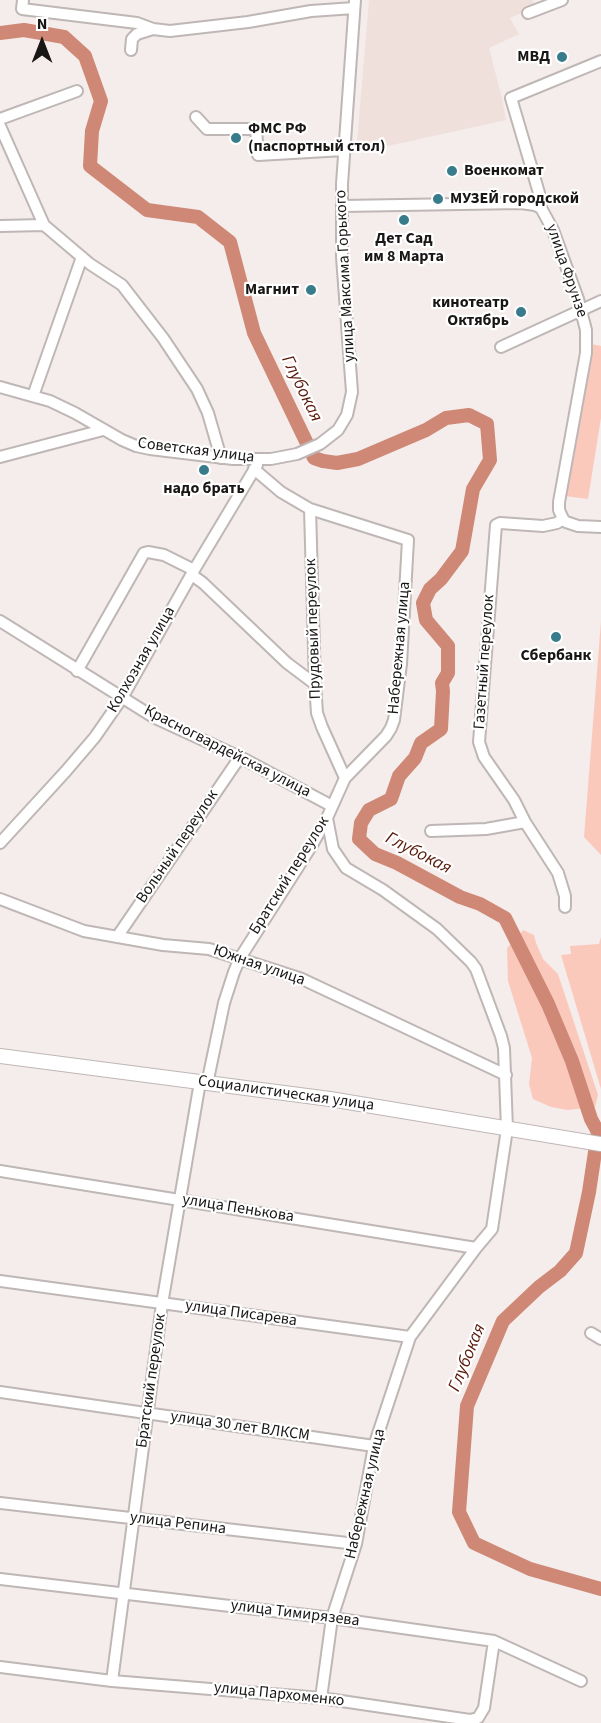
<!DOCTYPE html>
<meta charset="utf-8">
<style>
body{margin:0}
#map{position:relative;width:601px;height:1723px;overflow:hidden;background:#f4edeb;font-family:"Source Sans 3",sans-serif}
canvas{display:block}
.north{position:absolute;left:12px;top:12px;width:60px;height:60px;-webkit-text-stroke:4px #fff;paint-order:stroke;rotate:0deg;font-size:16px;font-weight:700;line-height:24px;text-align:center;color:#191716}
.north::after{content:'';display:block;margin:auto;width:21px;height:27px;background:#191716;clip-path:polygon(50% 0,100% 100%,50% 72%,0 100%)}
</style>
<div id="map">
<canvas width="601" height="1723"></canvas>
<div class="north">N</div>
</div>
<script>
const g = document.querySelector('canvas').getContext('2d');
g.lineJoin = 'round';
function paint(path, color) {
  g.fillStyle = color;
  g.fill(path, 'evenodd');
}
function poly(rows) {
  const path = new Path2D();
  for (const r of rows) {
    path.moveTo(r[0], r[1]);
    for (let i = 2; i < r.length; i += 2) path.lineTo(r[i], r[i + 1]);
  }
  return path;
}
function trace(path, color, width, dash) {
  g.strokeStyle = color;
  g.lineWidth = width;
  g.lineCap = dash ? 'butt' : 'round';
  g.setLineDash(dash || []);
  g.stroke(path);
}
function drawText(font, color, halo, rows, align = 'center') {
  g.font = font + ' "Source Sans 3",sans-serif';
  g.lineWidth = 4.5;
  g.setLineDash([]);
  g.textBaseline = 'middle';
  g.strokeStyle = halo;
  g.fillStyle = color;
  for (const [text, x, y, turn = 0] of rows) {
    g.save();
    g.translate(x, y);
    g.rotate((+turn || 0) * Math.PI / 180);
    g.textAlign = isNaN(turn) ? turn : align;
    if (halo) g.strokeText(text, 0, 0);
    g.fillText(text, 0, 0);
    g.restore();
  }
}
paint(poly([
 [369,0,533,0,535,7,510,18,519,34,489,48,502,98,506,120,356,153]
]), '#f0e0dc');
paint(poly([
 [591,344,601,346,601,418,588,499,565,496],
 [601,621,601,855,584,837],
 [523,930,534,935,536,943,543,959,558,974,598,1095,595,1107,568,1110,551,1107,533,1099,529,1084,532,1058,508,981,507,948],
 [601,937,601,1089,561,955,571,954,570,946,599,944]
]), '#fac9bc');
trace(poly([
 [0,33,24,30,64,37,85,56,101,101,92,131,90,166,147,210,198,217,230,242,254,333,314,458,323,461,337,463,358,459,426,430,446,418,469,415,487,424,490,460,473,489,462,551,441,579,430,589,423,603,426,620,448,646,448,673,442,683,443,691,441,729,421,743,415,758,399,776,391,799,369,810,361,823,359,839,375,854,397,863,460,897,480,904,505,918,548,1004,572,1061,591,1119,598,1132,589,1192,576,1253,560,1271,539,1287,503,1321,467,1406,459,1512,474,1543,530,1569,601,1589]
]), '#ce8875', 14);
const minor = poly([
 [23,0,22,9,137,23,153,29,170,31,248,22,311,11,354,8],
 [528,13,562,0],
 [131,50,132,39,137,34,153,29],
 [196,117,207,129,256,129,258,155,344,150],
 [0,119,77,91],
 [0,126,44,225],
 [342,206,521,203,535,205,541,208],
 [0,226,44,225,90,264,122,285,163,338,197,389,208,413,221,458],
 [501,347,601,301],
 [0,387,50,401,75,413,122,440,136,446,150,449,233,459,271,459,297,454,320,444,338,430,347,415,352,392,342,257,342,184,355,0],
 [33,396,82,257],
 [0,457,103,430],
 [310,509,315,684,317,713,322,727,345,778],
 [563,519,559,510,559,502,586,353,586,330,578,299,553,230,541,208,539,193,511,98,601,61],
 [563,519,557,523,543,526,500,523,496,525,479,742,484,757,514,800,525,822,558,873,565,896,565,907],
 [563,519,566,522,578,526,601,527],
 [192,575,203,583,287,663,315,684],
 [0,621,155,718,240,757,332,806],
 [77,671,144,553,148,552,164,555,194,570],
 [431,831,486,829,525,822],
 [0,843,66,771,95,737,122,698,194,570,257,465],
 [0,899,84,931,163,945,209,949,302,979,506,1075],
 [117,937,240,757],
 [207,1084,224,1003,234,972,240,958,312,845,327,818,345,778,386,736,391,728,394,720,401,664,408,540,310,509,281,492,254,469],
 [0,1171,476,1248],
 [0,1281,410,1337],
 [591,1333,601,1339],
 [0,1392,374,1446],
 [0,1503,356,1544],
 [0,1579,332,1618,494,1641,581,1681],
 [0,1667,112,1681,321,1698,470,1720,478,1718,484,1708,494,1641],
 [112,1681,162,1304,200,1082],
 [321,1698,332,1618,356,1544,374,1446,410,1337,476,1248,492,1229,507,1129,504,1048,501,1036,476,969,471,962,437,929,383,890,346,868,333,849,327,818]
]);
const major = poly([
 [0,1056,330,1099,601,1144]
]);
trace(minor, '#beb7b5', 14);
trace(major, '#beb7b5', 16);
trace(minor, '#fff', 10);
trace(major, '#fff', 14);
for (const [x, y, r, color] of [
 [562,57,6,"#387c8b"],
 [236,138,6,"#387c8b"],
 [452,171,6,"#387c8b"],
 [438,199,6,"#387c8b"],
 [404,220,6,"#387c8b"],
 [311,290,6,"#387c8b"],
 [521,312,6,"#387c8b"],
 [204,470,6,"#387c8b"],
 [556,637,6,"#387c8b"]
]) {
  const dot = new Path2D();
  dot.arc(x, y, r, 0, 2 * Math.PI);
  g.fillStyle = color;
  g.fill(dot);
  trace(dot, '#fff', 2);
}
drawText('bold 16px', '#191716', '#fff', [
 ["МВД",550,57],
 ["ФМС РФ",248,129,"left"],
 ["(паспортный стол)",248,147,"left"],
 ["Военкомат",464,171,"left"],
 ["МУЗЕЙ городской",450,199,"left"],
 ["Дет Сад",404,239,"center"],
 ["им 8 Марта",404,257,"center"],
 ["Магнит",299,290],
 ["кинотеатр",509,303],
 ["Октябрь",509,321],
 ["надо брать",204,489,"center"],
 ["Сбербанк",556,656,"center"]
], 'right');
drawText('16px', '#191716', '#fff', [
 ["улица Фрунзе",566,271,71],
 ["улица Максима Горького",346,276,-93],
 ["Советская улица",196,451,7],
 ["Прудовый переулок",314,629,-92],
 ["Набережная улица",400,648,-85],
 ["Колхозная улица",142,660,-60],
 ["Газетный переулок",485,662,-86],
 ["Красногвардейская улица",227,752,27],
 ["Вольный переулок",178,847,-56],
 ["Братский переулок",290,876,-58],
 ["Южная улица",259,966,19],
 ["Социалистическая улица",286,1094,8],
 ["улица Пенькова",238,1209,9],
 ["улица Писарева",241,1314,8],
 ["Братский переулок",152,1381,-82],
 ["улица 30 лет ВЛКСМ",240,1427,8],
 ["Набережная улица",366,1494,-77],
 ["улица Репина",178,1524,7],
 ["улица Тимирязева",295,1614,7],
 ["улица Пархоменко",279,1695,6]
]);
drawText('italic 18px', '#591a0a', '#fff', [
 ["Глубокая",301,389,64],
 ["Глубокая",418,854,27],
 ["Глубокая",468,1358,-68]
]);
</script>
